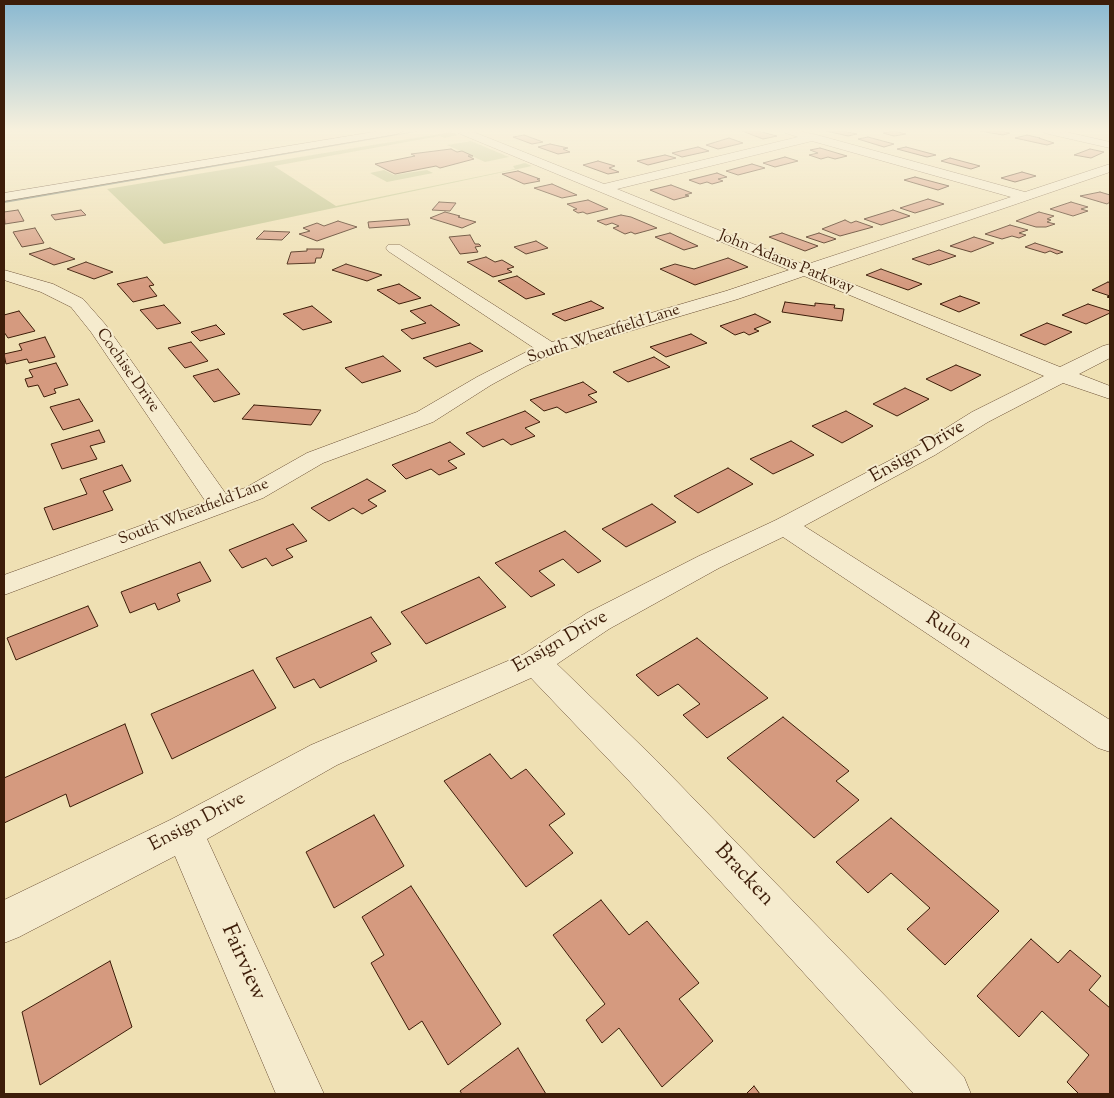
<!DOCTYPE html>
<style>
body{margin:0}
#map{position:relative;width:1114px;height:1098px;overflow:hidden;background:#efe0b3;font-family:"Sorts Mill Goudy",serif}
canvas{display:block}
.frame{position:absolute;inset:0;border:5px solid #3d1d09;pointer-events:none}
</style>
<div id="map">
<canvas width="1114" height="1098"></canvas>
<div class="frame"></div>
</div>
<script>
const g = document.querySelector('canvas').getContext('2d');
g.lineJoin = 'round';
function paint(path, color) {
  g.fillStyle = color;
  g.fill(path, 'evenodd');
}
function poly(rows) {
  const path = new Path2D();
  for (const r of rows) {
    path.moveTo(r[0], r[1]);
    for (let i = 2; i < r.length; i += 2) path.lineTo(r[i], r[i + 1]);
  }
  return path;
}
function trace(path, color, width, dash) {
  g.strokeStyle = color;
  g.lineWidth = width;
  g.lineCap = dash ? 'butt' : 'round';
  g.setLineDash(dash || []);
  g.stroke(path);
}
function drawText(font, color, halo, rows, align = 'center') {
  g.font = font + ' "Sorts Mill Goudy",serif';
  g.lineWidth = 4;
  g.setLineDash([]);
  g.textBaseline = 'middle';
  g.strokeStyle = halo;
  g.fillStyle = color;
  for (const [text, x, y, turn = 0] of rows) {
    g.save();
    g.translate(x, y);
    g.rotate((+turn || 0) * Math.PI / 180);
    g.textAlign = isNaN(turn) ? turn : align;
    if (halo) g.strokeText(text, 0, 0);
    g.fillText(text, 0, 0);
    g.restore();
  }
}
paint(poly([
 [451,132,459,135,444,138,440,136,274,166,336,206,515,169,513,166,525,163,532,166,164,244,107,189],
 [471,141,509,157,485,162,447,145],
 [384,170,394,175,427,170,433,173,387,182,370,173]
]), '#bec189');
paint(poly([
 [417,131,421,131,4,203,4,201,417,131]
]), '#757d6c');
const building = poly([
 [742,131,758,131,777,136,763,139,742,131],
 [826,131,843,131,857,134,848,136,826,131],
 [894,131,906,134,894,136,883,133,894,131],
 [980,131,1001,131,1010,133,1003,135,980,131],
 [524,135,543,142,532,144,513,137,524,135],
 [1027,135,1040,138,1039,138,1054,143,1047,145,1015,138,1027,135],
 [868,137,894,144,884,147,858,139,868,137],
 [729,138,743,143,718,149,706,145,729,138],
 [550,144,568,148,563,149,570,152,558,154,538,147,550,144],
 [698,147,709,151,682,157,672,153,698,147],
 [906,147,936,155,927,157,897,149,906,147],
 [820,148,847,156,835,159,828,157,821,159,809,155,818,153,810,150,820,148],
 [451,149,457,152,462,151,473,156,468,156,474,159,440,168,436,166,395,174,375,164,415,156,411,154,451,149],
 [1090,149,1104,152,1091,158,1074,155,1090,149],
 [665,155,676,158,648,165,637,161,665,155],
 [785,157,798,161,775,167,763,163,785,157],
 [950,158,980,166,971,169,941,161,950,158],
 [598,161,615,166,609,168,619,172,608,174,583,165,598,161],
 [752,164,765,168,738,175,726,171,752,164],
 [518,171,540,179,537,179,540,181,524,184,502,174,518,171],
 [1022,172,1036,176,1015,182,1001,178,1022,172],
 [717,173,727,177,718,179,723,181,712,184,707,182,700,184,689,180,717,173],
 [915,177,949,186,938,190,904,180,915,177],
 [552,184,577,195,562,198,534,188,552,184],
 [671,185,692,193,685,195,689,196,674,200,650,190,671,185],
 [1100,192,1110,195,1110,202,1107,204,1080,196,1100,192],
 [928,199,944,204,915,213,900,208,928,199],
 [588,200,608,209,587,214,583,212,578,213,573,210,577,209,567,204,588,200],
 [439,202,456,203,450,211,432,210,439,202],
 [1071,202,1088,207,1081,209,1088,211,1073,216,1050,209,1071,202],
 [18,210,24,221,5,224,4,212,18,210],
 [81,210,86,215,55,220,51,215,81,210],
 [893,210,910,216,881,225,864,219,893,210],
 [445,212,460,216,458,217,476,222,462,228,430,218,445,212],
 [1039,212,1054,216,1047,219,1051,220,1047,222,1055,224,1046,227,1036,227,1016,221,1039,212],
 [621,215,631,217,657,228,635,234,631,232,625,234,613,228,619,226,612,223,606,225,597,221,621,215],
 [408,219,410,225,369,228,368,222,408,219],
 [845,220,851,223,856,221,873,227,840,236,822,229,845,220],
 [338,221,357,227,317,241,299,234,310,231,303,228,317,223,324,226,338,221],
 [1010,225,1028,230,1019,233,1026,235,1019,238,1012,236,1002,239,985,234,1010,225],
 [35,228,44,243,22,247,13,232,35,228],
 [264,231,290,232,282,240,256,239,264,231],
 [670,233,698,246,684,250,655,237,670,233],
 [782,233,818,246,805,251,769,237,782,233],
 [819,233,836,239,824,243,806,237,819,233],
 [470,235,475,244,479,244,481,246,475,247,478,252,460,254,449,237,470,235],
 [974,237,994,243,971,252,950,246,974,237],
 [536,241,548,248,526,254,514,247,536,241],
 [1035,243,1063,252,1057,254,1050,251,1045,253,1025,247,1035,243],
 [50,248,75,259,54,265,29,254,50,248],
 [307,249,324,249,321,258,316,258,315,263,287,264,291,252,307,251,307,249],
 [939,250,956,256,929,265,912,259,939,250],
 [486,257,495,262,502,260,514,267,507,269,512,272,493,277,467,262,486,257],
 [728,258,748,267,695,285,660,269,675,264,694,269,728,258],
 [86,262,113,272,94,279,67,269,86,262],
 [346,264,382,275,367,281,332,270,346,264],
 [881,269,922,284,908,290,866,275,881,269],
 [517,276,545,294,526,299,498,281,517,276],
 [147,277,154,285,149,286,157,296,133,302,117,284,147,277],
 [1108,282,1110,283,1110,298,1107,297,1110,296,1092,290,1108,282],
 [399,284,421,298,399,304,377,290,399,284],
 [960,296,980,303,959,312,940,304,960,296],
 [591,301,604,308,565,321,552,314,591,301],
 [785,302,815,306,815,303,835,305,834,308,844,309,842,321,782,312,785,302],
 [1088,304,1110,311,1110,313,1086,324,1062,315,1088,304],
 [164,305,181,323,157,329,140,310,164,305],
 [431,305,460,325,412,339,401,330,426,323,410,311,431,305],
 [312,306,332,322,303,330,283,314,312,306],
 [19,311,35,331,8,338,4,332,4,315,19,311],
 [755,314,771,322,754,329,759,331,749,335,744,332,735,335,720,326,755,314],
 [1047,323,1072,332,1045,345,1020,335,1047,323],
 [216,325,225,334,200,341,191,332,216,325],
 [691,334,707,343,666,357,650,347,691,334],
 [45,337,55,357,29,363,27,359,6,364,4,354,22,350,19,344,45,337],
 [191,342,208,361,185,368,168,348,191,342],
 [470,343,483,351,436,367,423,358,470,343],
 [383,356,401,371,362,383,345,368,383,356],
 [654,357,670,367,628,382,613,372,654,357],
 [56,363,68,385,54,389,56,393,44,397,38,385,28,387,25,379,33,377,29,370,56,363],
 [956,365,981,375,951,391,926,379,956,365],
 [218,369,240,394,214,402,193,376,218,369],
 [583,382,597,392,588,395,597,402,566,413,557,407,544,411,530,400,583,382],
 [905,388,929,399,897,416,873,404,905,388],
 [79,399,93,421,63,430,50,407,79,399],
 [254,405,321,410,311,425,242,419,254,405],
 [525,411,540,422,525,428,535,436,511,445,503,439,483,447,466,433,525,411],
 [846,411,873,426,842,443,812,426,846,411],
 [99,430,105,442,90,446,97,459,62,469,51,444,99,430],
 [791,441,814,455,773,474,750,459,791,441],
 [450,442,465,454,448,461,457,468,439,475,431,469,406,479,392,465,450,442],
 [122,465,131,481,103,491,113,510,53,530,44,508,87,494,80,479,122,465],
 [728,468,753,484,698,513,674,496,728,468],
 [367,479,386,491,368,500,377,506,362,514,353,508,329,521,311,508,367,479],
 [652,504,676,522,626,547,602,529,652,504],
 [293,524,307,541,286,549,293,557,272,566,266,558,242,568,229,550,293,524],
 [565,531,601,561,578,573,563,559,539,571,555,585,531,597,495,563,565,531],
 [200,562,211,581,177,594,180,601,158,610,155,603,130,613,121,592,200,562],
 [479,577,506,607,426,644,401,612,479,577],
 [88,606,98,626,16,660,7,638,88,606],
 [371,617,391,644,371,653,377,661,320,688,314,679,294,688,276,658,371,617],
 [697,638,768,698,707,738,683,715,700,704,678,684,658,696,636,675,697,638],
 [253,670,276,708,172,759,151,714,253,670],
 [783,717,849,771,836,781,859,800,814,838,727,758,783,717],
 [125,724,143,773,70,807,66,794,4,823,4,778,125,724],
 [490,754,511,779,526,769,565,814,549,825,573,853,526,887,444,781,490,754],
 [374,815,404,866,334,908,306,852,374,815],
 [891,818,999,911,945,965,907,929,930,908,891,873,868,893,836,862,891,818],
 [411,886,501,1024,448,1065,422,1021,409,1030,371,963,384,955,362,917,411,886],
 [601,900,629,935,647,921,699,983,679,999,713,1041,662,1087,619,1028,602,1043,586,1020,605,1004,553,935,601,900],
 [1031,939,1058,963,1070,950,1101,976,1089,990,1110,1008,1110,1094,1079,1094,1067,1082,1089,1055,1042,1011,1019,1037,977,996,1031,939],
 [110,961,132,1027,40,1085,22,1012,110,961],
 [518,1048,546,1094,462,1094,460,1091,518,1048],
 [754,1086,760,1094,746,1094,754,1086]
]);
paint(building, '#d59a7f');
trace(building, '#3d1d09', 1);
const street = poly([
 [457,131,471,131,604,184,798,137,785,133,784,131,800,131,817,135,1025,192,1110,164,1110,172,820,271,1060,367,1103,346,1110,344,1110,358,1079,374,1110,386,1110,399,1063,383,988,422,935,455,804,526,1110,720,1110,752,1098,748,783,537,719,568,609,629,557,664,656,760,964,1077,971,1094,914,1094,630,782,531,678,337,765,207,839,324,1094,276,1094,175,856,19,937,4,943,4,900,170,820,311,745,524,654,587,613,699,556,776,520,919,445,972,412,1044,376,804,276,738,299,556,353,526,366,491,385,433,422,323,463,263,498,4,595,4,575,206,502,91,332,71,307,41,292,4,280,4,270,53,284,83,299,105,324,226,494,245,488,307,453,417,412,477,377,534,348,388,251,386,248,388,245,400,245,552,342,726,291,789,270,458,133,457,131],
 [812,141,1011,197,805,265,617,189,812,141],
 [1042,131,1062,131,1110,142,1110,148,1044,133,1042,131]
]);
const secondary = poly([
 [379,131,403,131,397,134,4,201,4,193,379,131]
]);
trace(street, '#6a4e34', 1);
trace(secondary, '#3d1d09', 1);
paint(street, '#f5ebce');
paint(secondary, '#f5ebce');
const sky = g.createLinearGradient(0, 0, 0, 284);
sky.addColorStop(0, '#89b8d1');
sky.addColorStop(0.46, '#f8f1dd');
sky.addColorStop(1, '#f8f1dd00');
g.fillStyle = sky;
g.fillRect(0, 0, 1114, 284);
drawText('16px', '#3d1d09', '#f5ebce', [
 ["John Adams Parkway",786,263,22],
 ["South Wheatfield Lane",604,335,-18],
 ["Cochise Drive",127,371,55],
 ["South Wheatfield Lane",194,513,-21]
]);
drawText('19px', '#3d1d09', '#f5ebce', [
 ["Ensign Drive",918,453,-30],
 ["Rulon",948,632,33],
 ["Ensign Drive",561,643,-30],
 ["Ensign Drive",198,823,-28]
]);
drawText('22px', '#3d1d09', '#f5ebce', [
 ["Bracken",743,876,47],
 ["Fairview",242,963,66]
]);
</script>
